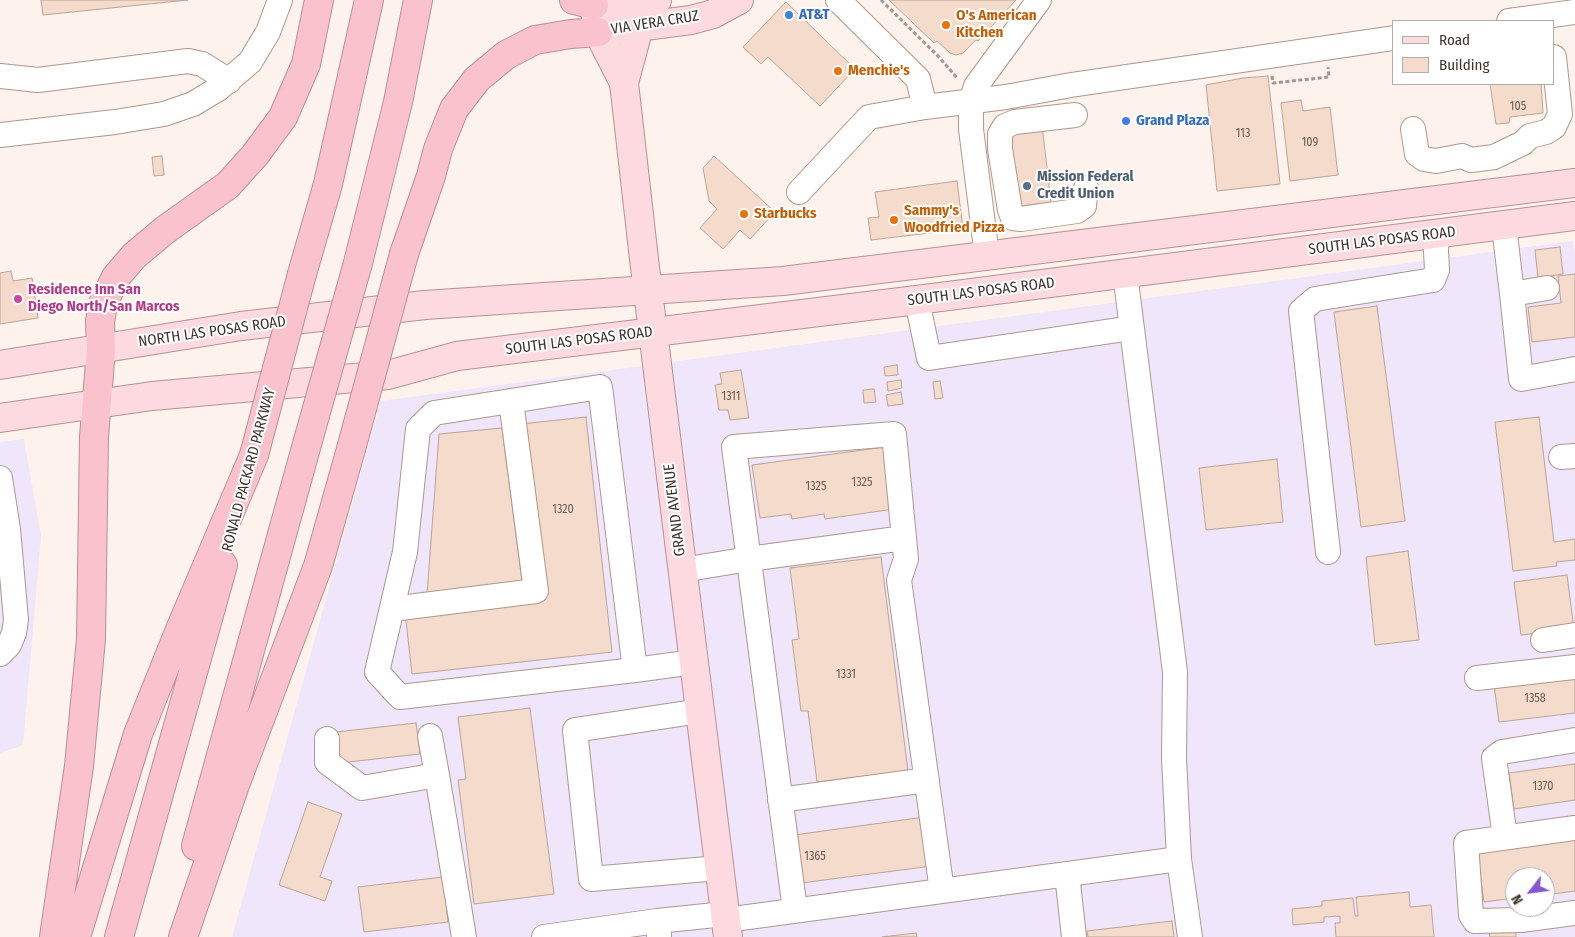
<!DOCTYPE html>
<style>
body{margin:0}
#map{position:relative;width:1575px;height:937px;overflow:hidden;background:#fdf2ec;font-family:"Fira Sans Condensed",sans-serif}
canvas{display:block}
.legend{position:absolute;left:1392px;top:20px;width:162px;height:65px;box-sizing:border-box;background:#fff;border:1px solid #b1adab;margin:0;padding:6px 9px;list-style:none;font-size:15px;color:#3d332d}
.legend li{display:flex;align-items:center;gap:10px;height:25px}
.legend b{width:25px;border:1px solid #b1adab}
.north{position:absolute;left:1505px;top:867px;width:50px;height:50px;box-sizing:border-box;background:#fff;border:1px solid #b1adab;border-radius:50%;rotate:240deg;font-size:14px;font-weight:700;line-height:20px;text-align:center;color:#3d332d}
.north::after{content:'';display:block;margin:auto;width:18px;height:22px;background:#8357d0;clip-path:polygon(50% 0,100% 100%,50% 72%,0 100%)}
</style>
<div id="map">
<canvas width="1575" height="937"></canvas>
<ul class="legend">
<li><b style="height:6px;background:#fcdae0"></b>Road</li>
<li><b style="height:14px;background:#f4dbcb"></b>Building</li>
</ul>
<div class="north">N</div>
</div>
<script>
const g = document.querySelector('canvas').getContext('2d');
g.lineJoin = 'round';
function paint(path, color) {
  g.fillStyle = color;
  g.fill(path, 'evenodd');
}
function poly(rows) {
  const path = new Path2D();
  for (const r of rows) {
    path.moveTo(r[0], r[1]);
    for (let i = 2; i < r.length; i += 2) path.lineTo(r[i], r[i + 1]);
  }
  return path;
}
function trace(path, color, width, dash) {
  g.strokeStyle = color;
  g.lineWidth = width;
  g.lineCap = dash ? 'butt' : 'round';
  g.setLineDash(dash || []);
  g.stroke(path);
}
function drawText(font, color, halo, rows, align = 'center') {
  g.font = font + ' "Fira Sans Condensed",sans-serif';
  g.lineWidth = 4;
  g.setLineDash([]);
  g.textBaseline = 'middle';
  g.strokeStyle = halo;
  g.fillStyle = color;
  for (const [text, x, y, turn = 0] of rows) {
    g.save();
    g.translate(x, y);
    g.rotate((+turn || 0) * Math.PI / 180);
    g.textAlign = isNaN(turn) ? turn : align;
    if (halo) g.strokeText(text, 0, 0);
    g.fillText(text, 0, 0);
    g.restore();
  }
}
paint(poly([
 [1573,241,1575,257,1575,937,232,937,381,401],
 [1515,877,1545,877,1545,907,1515,907],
 [24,439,41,536,23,745,0,753,0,442]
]), '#f0e6fb');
const building = poly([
 [41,0,188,0,43,15,41,0],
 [889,0,1016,0,978,41,976,40,963,53,956,55,950,53,937,41,934,43,889,0],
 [786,2,855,69,820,106,768,57,761,64,743,47,786,2],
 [1268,76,1280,184,1217,191,1206,85,1243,78,1268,76],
 [1490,84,1541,84,1543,113,1510,117,1509,123,1496,124,1490,84],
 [1301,100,1303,111,1330,107,1338,175,1290,181,1281,103,1301,100],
 [1042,125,1051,202,1013,207,1004,133,1042,125],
 [162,156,164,175,154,176,152,157,162,156],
 [714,156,775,212,750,239,740,230,723,249,700,228,717,209,709,201,703,168,714,156],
 [957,181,963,229,871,240,868,218,879,217,875,192,957,181],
 [1560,247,1563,274,1538,278,1535,250,1560,247],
 [11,271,13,281,32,278,38,318,0,324,0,273,11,271],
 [1575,274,1575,337,1532,342,1528,307,1561,303,1558,276,1575,274],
 [1377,306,1405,521,1361,527,1334,312,1377,306],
 [897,365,898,375,885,376,884,367,897,365],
 [741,370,749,418,730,420,728,410,719,410,715,385,722,384,720,373,741,370],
 [901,380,902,388,888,391,887,382,901,380],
 [940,381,943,398,935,399,933,382,940,381],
 [874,389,876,402,864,403,863,390,874,389],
 [901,392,903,404,888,406,886,395,901,392],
 [586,417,612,652,412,674,405,612,540,597,521,424,586,417],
 [1539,417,1554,542,1575,539,1575,560,1556,562,1557,566,1513,571,1495,422,1539,417],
 [502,428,522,581,427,594,439,434,502,428],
 [885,447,894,509,825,519,824,514,792,519,791,514,760,518,752,465,885,447],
 [1277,459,1283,522,1206,530,1199,468,1277,459],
 [1408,551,1419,640,1375,645,1366,557,1408,551],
 [881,557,908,771,817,782,808,711,801,711,792,640,799,639,790,568,881,557],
 [1567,575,1574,629,1521,635,1514,582,1567,575],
 [1575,675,1575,713,1499,722,1494,685,1575,675],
 [530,708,554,894,474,904,458,780,466,779,458,717,530,708],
 [416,723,420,754,339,763,336,732,416,723],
 [1575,764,1575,800,1514,809,1509,773,1575,764],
 [308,802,342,814,320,877,332,881,325,901,279,885,308,802],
 [925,817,932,866,801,883,794,835,925,817],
 [1575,838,1575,891,1545,895,1545,877,1515,877,1515,898,1484,902,1477,851,1575,838],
 [443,877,448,922,364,932,358,887,443,877],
 [1409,892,1410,907,1431,905,1434,937,1336,937,1335,923,1340,923,1340,916,1324,917,1324,922,1293,925,1292,909,1322,906,1322,901,1353,898,1355,916,1358,916,1356,897,1409,892],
 [1172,921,1174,937,1088,937,1087,931,1172,921],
 [1516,930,1516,937,1490,937,1489,933,1516,930],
 [916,933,917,937,882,937,916,933]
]);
paint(building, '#f4dbcb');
trace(building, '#bca495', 1);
const minor = poly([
 [838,0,918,79,925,107,1006,97,1071,85,1394,38],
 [1509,21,1575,12],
 [0,76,38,80,188,61,202,64,229,81],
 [1075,115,1015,122,1005,126,1000,134,1000,149,1010,210,1013,218,1021,219,1077,211,1084,206,1086,188],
 [1413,129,1417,154,1424,159,1436,161,1462,156,1471,160,1494,157,1523,143,1530,136,1546,132,1554,127,1560,114,1554,57],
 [0,135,115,122,164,114,193,104,218,89,250,62,268,32,280,0],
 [799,192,869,117,925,107],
 [1504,226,1512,294],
 [987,256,971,129,971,102,976,86,1039,0],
 [1125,273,1175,672,1174,758,1179,859,1190,937],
 [1547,288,1512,294,1521,379,1575,369],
 [917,300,929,358,1132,328],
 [1561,457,1575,456],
 [0,478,8,529,16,620,14,633,9,645,0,654],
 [1328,552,1301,311,1315,299,1433,280,1437,270,1436,251,1437,234],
 [682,570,749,559,904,538],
 [392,609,536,591,511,401],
 [1543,640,1575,635],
 [635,670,600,387,434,413,418,429,405,552,377,672,400,697,635,670,694,662],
 [1477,678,1575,667],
 [700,711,575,730,591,879,719,868],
 [430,736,437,775],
 [327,739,327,762,362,788,437,775,464,937],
 [780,800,927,780],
 [1575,828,1466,843,1471,915,1475,921,1521,920,1575,913],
 [1505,837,1494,758,1502,752,1575,740],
 [1067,874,1074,937],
 [795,910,734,447,894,434,906,559,899,580,942,891],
 [726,920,1179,859],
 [659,935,657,921,725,914],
 [544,937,657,921]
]);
const major = poly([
 [594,5,657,0],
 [595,9,598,32,624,83,644,259,728,937],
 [598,32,691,20,713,14,739,0],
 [624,83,639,27,635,0],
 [0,365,241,326,425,305,783,281,1575,183],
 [0,418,152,396,388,375,457,356,917,300,1575,216]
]);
const highway = poly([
 [574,0,594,5],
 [404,254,431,176,438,149,454,109,477,79,506,55,535,40,571,34,598,32],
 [358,263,398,102,418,0],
 [302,274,328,184,369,0],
 [196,846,307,444],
 [54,937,79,766,91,639,94,437,101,349,100,321,104,301,116,277,134,256,165,230,228,185,255,155,283,117,306,64,319,0],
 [76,937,138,734,179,632,254,455],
 [119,937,223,565],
 [183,937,235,785,318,566,351,449]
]);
trace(minor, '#af9789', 26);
trace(major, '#b89094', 30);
trace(highway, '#b89094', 30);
trace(poly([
 [881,0,939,57,957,78],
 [1272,76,1273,83,1329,77,1328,67]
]), '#a29791', 3, [4, 2.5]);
trace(minor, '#fff', 24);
trace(major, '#fcdae0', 28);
trace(highway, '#fac2cc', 28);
const highwayBridge = poly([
 [307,444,358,263],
 [351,449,404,254],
 [254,455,302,274]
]);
trace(highwayBridge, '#b89094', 30, []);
trace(highwayBridge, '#fac2cc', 28);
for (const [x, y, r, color] of [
 [789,15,5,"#3f7fe0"],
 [946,25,5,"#e8710a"],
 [838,71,5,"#e8710a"],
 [1126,121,5,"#3f7fe0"],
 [1027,186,5,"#5c6f8a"],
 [744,214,5,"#e8710a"],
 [894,220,5,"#e8710a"],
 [18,299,5,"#d1479c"]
]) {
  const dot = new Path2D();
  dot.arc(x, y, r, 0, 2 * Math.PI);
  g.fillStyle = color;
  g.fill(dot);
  trace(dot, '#fff', 2);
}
drawText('12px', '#6b5d54', null, [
 ["105",1518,107],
 ["113",1243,134],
 ["109",1310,143],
 ["1311",731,397],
 ["1325",862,483],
 ["1325",816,487],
 ["1320",563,510],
 ["1331",846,675],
 ["1358",1535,699],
 ["1370",1543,787],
 ["1365",815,857]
]);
drawText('bold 15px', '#366cbe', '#fff', [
 ["AT&T",799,15],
 ["Grand Plaza",1136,121]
], 'left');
drawText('bold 15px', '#c56008', '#fff', [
 ["O's American",956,16],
 ["Kitchen",956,33],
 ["Menchie's",848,71],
 ["Sammy's",904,211],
 ["Woodfried Pizza",904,228],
 ["Starbucks",754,214]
], 'left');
drawText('15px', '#3d332d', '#fff', [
 ["VIA VERA CRUZ",655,23,-9],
 ["SOUTH LAS POSAS ROAD",1382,241,-7],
 ["SOUTH LAS POSAS ROAD",981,292,-7],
 ["NORTH LAS POSAS ROAD",212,332,-8],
 ["SOUTH LAS POSAS ROAD",579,341,-7],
 ["RONALD PACKARD PARKWAY",249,470,-75],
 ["GRAND AVENUE",675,510,-97]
]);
drawText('bold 15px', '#4e5e75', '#fff', [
 ["Mission Federal",1037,177],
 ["Credit Union",1037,194]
], 'left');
drawText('bold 15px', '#b23c85', '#fff', [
 ["Residence Inn San",28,290],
 ["Diego North/San Marcos",28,307]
], 'left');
</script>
